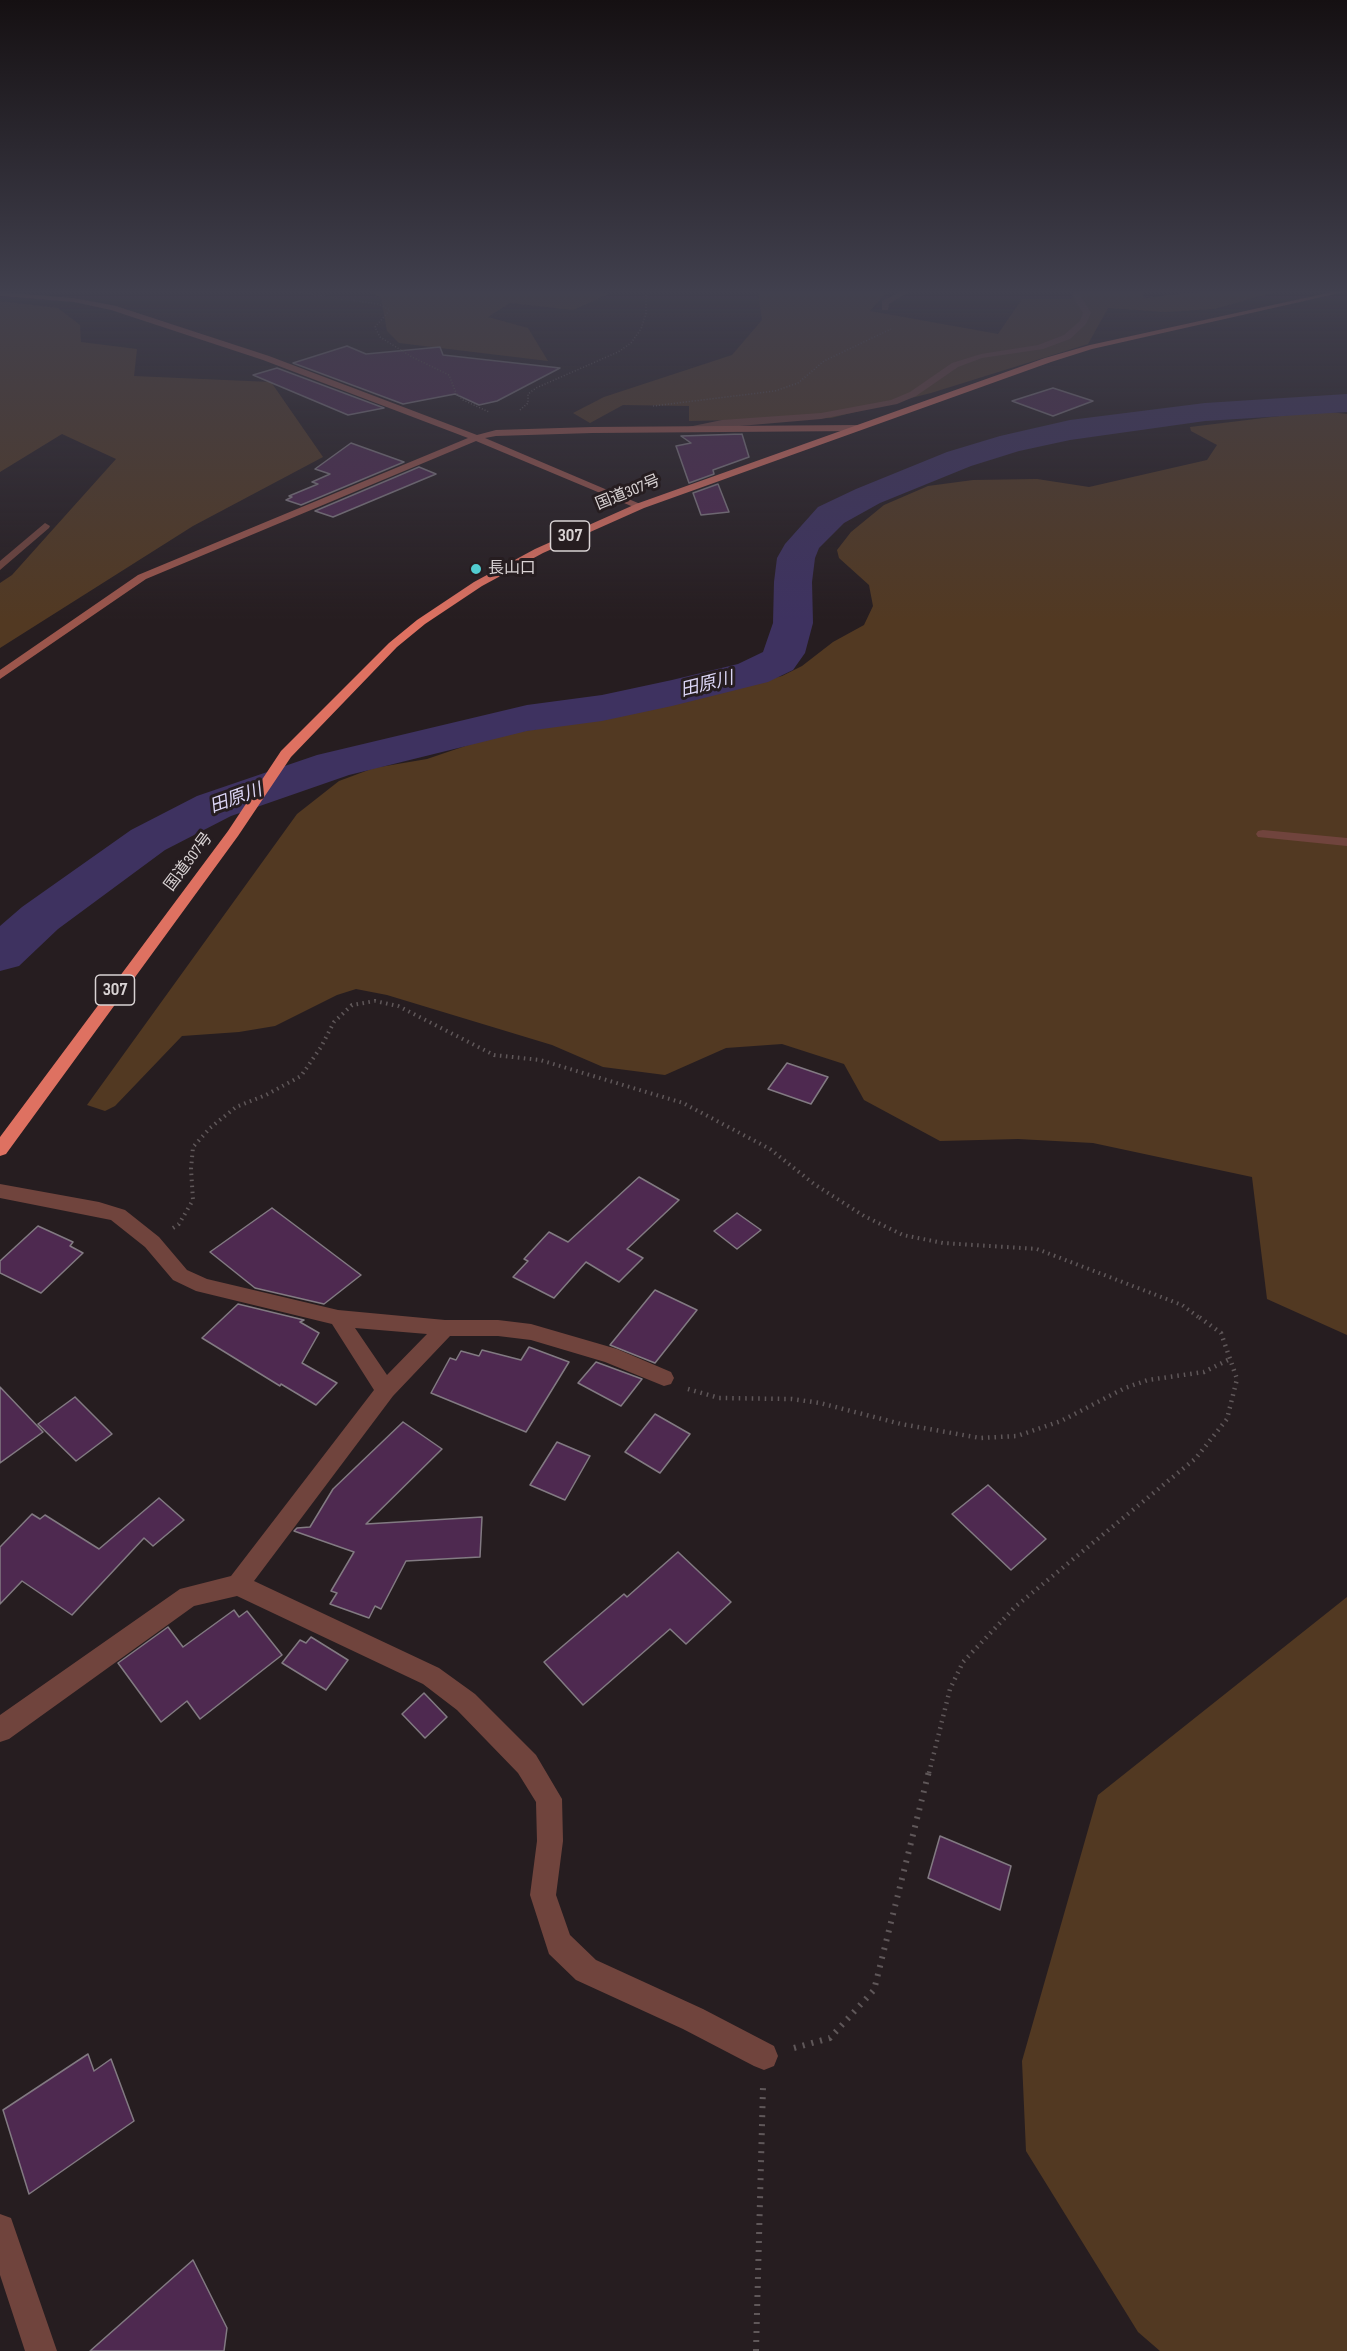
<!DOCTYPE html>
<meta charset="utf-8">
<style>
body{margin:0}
canvas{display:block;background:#261d20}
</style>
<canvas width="1347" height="2351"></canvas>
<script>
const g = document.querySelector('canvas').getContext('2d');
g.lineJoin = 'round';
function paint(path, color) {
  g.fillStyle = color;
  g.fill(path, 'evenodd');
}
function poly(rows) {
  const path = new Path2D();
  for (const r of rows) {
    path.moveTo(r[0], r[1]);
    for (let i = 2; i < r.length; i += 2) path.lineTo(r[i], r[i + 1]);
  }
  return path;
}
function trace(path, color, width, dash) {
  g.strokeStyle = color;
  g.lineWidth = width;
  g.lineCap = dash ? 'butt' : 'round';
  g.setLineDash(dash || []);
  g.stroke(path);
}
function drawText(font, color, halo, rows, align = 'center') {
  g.font = font + ' "Sofia Sans Condensed","Noto Sans JP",sans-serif';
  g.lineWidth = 6;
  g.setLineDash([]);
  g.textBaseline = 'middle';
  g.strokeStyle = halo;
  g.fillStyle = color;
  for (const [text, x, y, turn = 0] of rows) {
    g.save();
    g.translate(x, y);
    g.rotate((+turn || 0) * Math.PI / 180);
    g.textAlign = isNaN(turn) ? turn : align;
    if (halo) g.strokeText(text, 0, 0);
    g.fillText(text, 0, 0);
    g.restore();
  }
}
paint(poly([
 [371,292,603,292,609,294,573,310,510,303,488,317,528,328,548,361,399,343,387,331,381,298],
 [758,292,883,292,886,293,870,311,998,334,1022,299,1070,299,1079,292,1142,292,1144,298,1198,292,1276,292,1214,309,1165,312,1108,308,1088,344,931,393,831,418,689,421,689,406,623,405,590,423,573,413,604,397,732,355,762,320],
 [0,301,58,308,80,325,81,342,137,349,134,376,271,382,323,457,193,526,0,648,0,583,12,575,116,459,62,434,0,472],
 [1321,411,1347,414,1347,1335,1267,1299,1252,1177,1093,1143,1018,1139,940,1141,864,1100,844,1064,782,1044,726,1048,665,1075,603,1067,552,1045,387,995,356,989,337,995,275,1026,239,1032,182,1036,115,1106,105,1111,87,1105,297,814,339,781,374,768,427,759,492,737,685,702,782,676,802,666,833,642,864,625,873,606,869,585,839,558,837,550,851,532,884,505,928,486,973,480,1037,479,1089,487,1207,460,1217,445,1191,431,1190,427],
 [1347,1597,1347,2351,1160,2351,1138,2332,1026,2151,1022,2061,1098,1795]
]), '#523922');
paint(poly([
 [1347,394,1347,412,1205,421,1070,440,1019,451,971,466,880,503,844,523,819,548,815,558,812,582,813,623,805,653,793,670,768,682,672,706,602,721,527,731,349,775,231,816,165,850,58,929,19,966,0,971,0,926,22,907,131,830,197,796,317,755,527,705,602,695,672,680,738,664,763,652,773,623,774,582,777,558,785,544,818,507,856,489,947,452,1000,436,1070,420,1205,403,1347,394]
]), '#3e3260');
const building = poly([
 [347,346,366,354,440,347,443,355,560,368,497,401,479,405,455,394,403,404,293,363,347,346],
 [277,368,384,408,348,415,253,375,277,368],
 [1053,388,1093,401,1053,416,1012,401,1053,388],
 [742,434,749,457,713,470,714,474,689,483,676,446,691,443,681,436,742,434],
 [351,443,404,462,301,505,286,500,292,497,289,496,318,484,312,482,330,474,315,469,351,443],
 [419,467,436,474,333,517,315,511,419,467],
 [718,484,729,512,701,515,693,493,718,484],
 [787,1063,828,1077,811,1104,768,1089,787,1063],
 [639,1177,679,1200,627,1249,643,1258,619,1282,586,1262,554,1298,513,1277,528,1261,524,1259,549,1232,568,1242,639,1177],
 [272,1208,304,1232,361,1275,324,1304,255,1288,210,1252,272,1208],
 [737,1213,761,1230,737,1249,714,1231,737,1213],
 [38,1226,73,1242,70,1246,83,1253,41,1293,0,1273,0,1261,38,1226],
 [655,1290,697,1310,655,1363,610,1345,655,1290],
 [238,1304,304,1320,300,1322,319,1333,302,1363,337,1383,316,1405,281,1384,280,1386,202,1338,238,1304],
 [529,1347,569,1362,526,1432,431,1393,450,1358,456,1360,461,1351,479,1356,482,1350,521,1360,529,1347],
 [596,1362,642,1379,621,1406,578,1383,596,1362],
 [0,1387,43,1432,0,1463,0,1387],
 [75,1397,112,1434,76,1461,38,1424,75,1397],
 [655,1414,690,1434,660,1473,625,1452,655,1414],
 [403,1422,442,1449,366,1524,482,1517,480,1557,406,1561,381,1609,375,1606,369,1618,330,1604,337,1593,331,1591,354,1552,294,1531,297,1528,310,1527,333,1489,403,1422],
 [557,1442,590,1456,565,1500,530,1485,557,1442],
 [988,1485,1046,1539,1011,1570,952,1514,988,1485],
 [159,1498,184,1520,153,1546,144,1538,72,1615,22,1581,0,1604,0,1547,32,1514,40,1519,45,1515,99,1549,159,1498],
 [678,1552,731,1602,686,1644,670,1629,583,1705,544,1662,624,1594,627,1597,678,1552],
 [234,1610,239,1617,247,1611,282,1655,200,1719,187,1701,161,1722,118,1663,168,1627,183,1647,234,1610],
 [311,1637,348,1660,326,1690,282,1663,300,1640,306,1643,311,1637],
 [424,1693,447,1717,425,1738,402,1714,424,1693],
 [940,1836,1011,1866,1000,1910,928,1878,940,1836],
 [88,2054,94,2071,111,2059,134,2121,29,2194,3,2110,88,2054],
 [193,2260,227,2328,224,2351,90,2351,193,2260]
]);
paint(building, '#4e2950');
trace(building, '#827a82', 1.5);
trace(poly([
 [297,292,378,304,390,310,375,327,380,337,412,357,449,375,456,393,463,400,489,412],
 [653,406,775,391,798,383,824,361,891,329],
 [520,410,528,403,528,394,536,388,618,352,631,343,641,329,646,313,646,296,643,292]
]), '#5f5759', 1.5, [1, 2]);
trace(poly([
 [173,1228,179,1224,193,1200,191,1169,193,1147,210,1128,236,1107,266,1095,301,1076,321,1047,334,1022,352,1005,375,1001,398,1006,494,1055,540,1060,683,1103,770,1149,814,1184,864,1216,903,1235,943,1243,1037,1249,1182,1305,1201,1319]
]), '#5f5759', 4, [1.5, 4.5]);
trace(poly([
 [688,1389,719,1398,792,1399,820,1403,901,1424,980,1438,1017,1436,1061,1421,1125,1388,1148,1380,1204,1372,1230,1359],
 [929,1773,950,1689,963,1662,1015,1607,1196,1458,1227,1419,1237,1379,1221,1333,1199,1317]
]), '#5f5759', 4.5, [1.5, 5]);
trace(poly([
 [794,2048,830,2038,874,1990,929,1771],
 [756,2351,763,2087]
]), '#5f5759', 6, [2, 7]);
paint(poly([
 [900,292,909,292,889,304,888,310,882,310,882,301,900,292],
 [1075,292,1082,292,1080,295,1091,313,1086,324,1070,339,1043,349,982,358,958,367,916,396,897,404,821,419,693,430,688,427,722,420,821,413,891,400,910,392,952,363,981,354,1038,345,1064,335,1080,321,1083,313,1072,295,1075,292],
 [45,523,50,526,49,528,0,570,0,561,45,523],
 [1263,830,1347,838,1347,846,1258,837,1256,834,1258,831,1263,830],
 [0,1184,99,1202,125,1210,159,1237,187,1270,207,1279,338,1310,445,1320,498,1320,531,1324,617,1349,671,1372,674,1378,671,1384,664,1386,605,1362,531,1340,498,1336,450,1336,393,1396,254,1581,439,1668,475,1694,536,1755,562,1799,563,1841,556,1895,570,1935,596,1960,703,2009,774,2046,778,2056,774,2066,764,2070,754,2066,683,2029,576,1980,549,1954,530,1895,537,1841,536,1802,518,1773,457,1710,423,1684,237,1596,194,1606,9,1739,0,1742,0,1715,180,1589,231,1576,374,1390,332,1324,196,1291,173,1280,145,1247,111,1220,0,1198,0,1184],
 [355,1328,427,1334,387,1375,355,1328],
 [0,2214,11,2218,57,2351,25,2351,0,2275,0,2214]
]), '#70443d');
paint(poly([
 [0,292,74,298,116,306,269,356,477,435,496,430,592,427,858,425,863,428,858,431,592,433,496,436,485,438,645,506,636,508,476,441,146,579,0,679,0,670,138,575,468,438,263,360,111,310,74,302,0,296,0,292]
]), '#9c564c');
paint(poly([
 [1332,292,1344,292,1092,349,1051,362,644,508,543,553,482,586,425,624,397,647,291,757,238,836,6,1154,0,1156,0,1137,228,831,281,751,389,643,417,620,474,582,535,549,636,504,1045,358,1090,345,1332,292]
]), '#de7161');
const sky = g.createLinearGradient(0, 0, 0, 621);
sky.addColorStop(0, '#151012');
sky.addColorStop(0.47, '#41404e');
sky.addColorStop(1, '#41404e00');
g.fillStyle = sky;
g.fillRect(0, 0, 1347, 621);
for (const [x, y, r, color] of [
 [476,569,6,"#52ccd0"]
]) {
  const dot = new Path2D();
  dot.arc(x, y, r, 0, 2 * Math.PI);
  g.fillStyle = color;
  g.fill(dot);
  trace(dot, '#261d20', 2);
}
drawText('16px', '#d9d3d4', '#261d20', [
 ["国道307号",628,493,-22],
 ["国道307号",189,862,-53]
]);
drawText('16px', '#d9d3d4', '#261d20', [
 ["長山口",488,569]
], 'left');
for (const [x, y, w] of [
 [570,536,39],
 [115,990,39]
]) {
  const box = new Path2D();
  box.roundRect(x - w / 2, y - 15, w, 30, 4.5);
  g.fillStyle = '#261d20';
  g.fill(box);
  trace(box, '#d9d3d4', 1.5);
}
drawText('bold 18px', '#d9d3d4', null, [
 ["307",570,536],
 ["307",115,990]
]);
drawText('italic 18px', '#dbd5f5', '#261d20', [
 ["田原川",707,685,-14],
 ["田原川",236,799,-20]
]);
</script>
